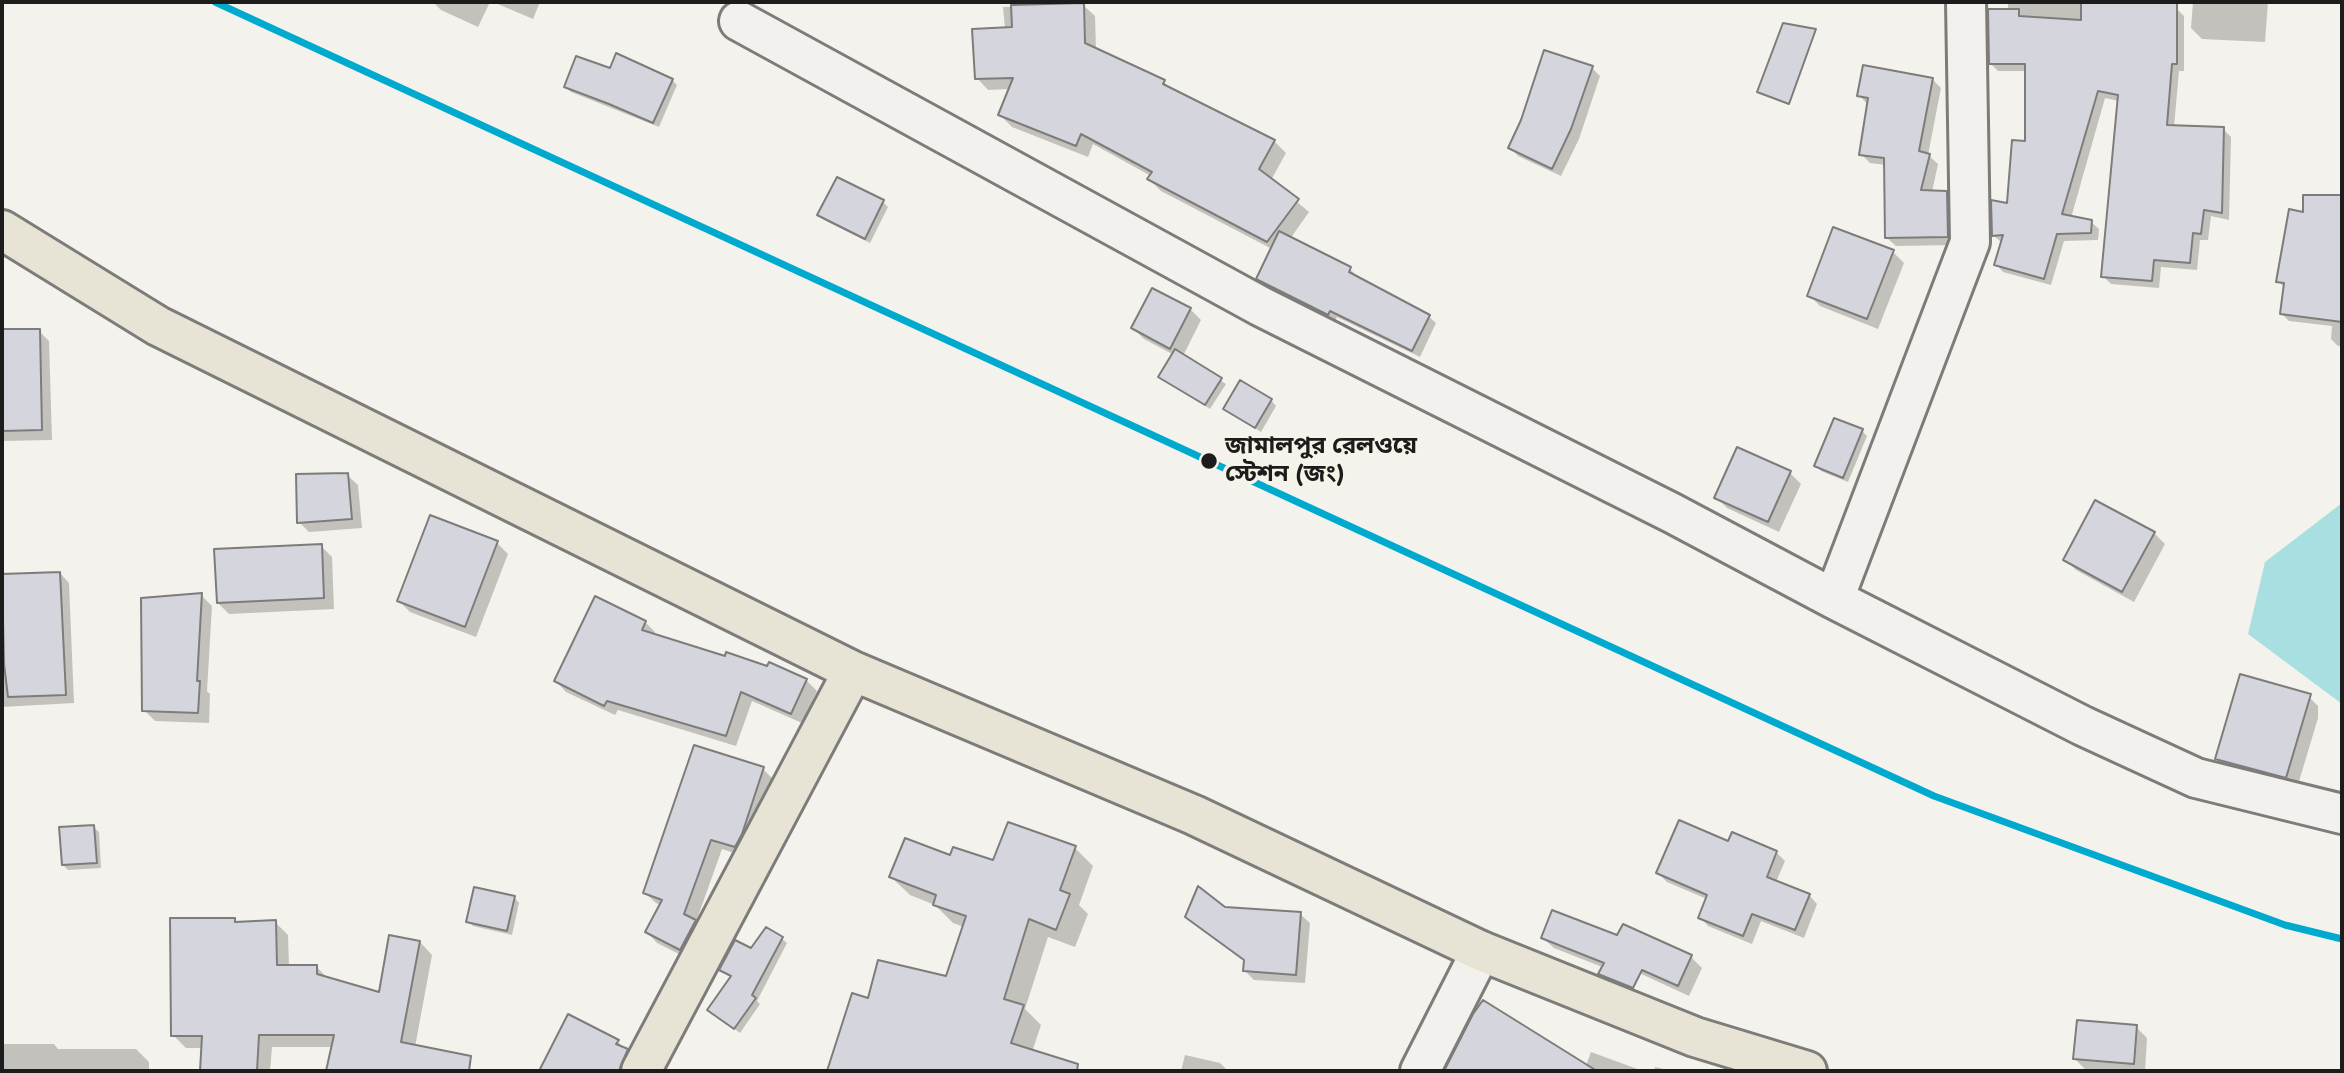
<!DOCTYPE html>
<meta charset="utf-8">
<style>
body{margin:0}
#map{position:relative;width:2344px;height:1073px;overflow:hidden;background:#f4f2ec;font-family:"Balsamiq Sans",sans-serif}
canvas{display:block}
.frame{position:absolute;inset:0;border:4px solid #1c1c1c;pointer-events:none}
</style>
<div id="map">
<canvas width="2344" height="1073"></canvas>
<div class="frame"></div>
</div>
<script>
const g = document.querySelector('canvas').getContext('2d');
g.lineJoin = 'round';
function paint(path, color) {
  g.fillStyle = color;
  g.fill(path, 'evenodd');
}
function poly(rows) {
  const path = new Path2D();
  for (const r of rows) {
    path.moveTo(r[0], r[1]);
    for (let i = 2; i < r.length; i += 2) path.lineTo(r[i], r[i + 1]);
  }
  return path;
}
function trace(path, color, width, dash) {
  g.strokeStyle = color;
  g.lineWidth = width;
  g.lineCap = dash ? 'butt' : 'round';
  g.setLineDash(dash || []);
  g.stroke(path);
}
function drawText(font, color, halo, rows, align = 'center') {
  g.font = font + ' "Balsamiq Sans","Noto Sans Bengali",sans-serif';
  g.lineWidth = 7;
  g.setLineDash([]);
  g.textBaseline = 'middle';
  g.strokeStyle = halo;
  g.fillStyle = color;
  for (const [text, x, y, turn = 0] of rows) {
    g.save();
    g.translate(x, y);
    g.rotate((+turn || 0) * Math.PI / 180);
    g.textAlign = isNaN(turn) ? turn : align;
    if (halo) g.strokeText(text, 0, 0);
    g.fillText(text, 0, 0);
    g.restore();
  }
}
paint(poly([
 [2342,503,2342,704,2248,634,2265,562]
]), '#a8e0e2');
paint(poly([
 [433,2,490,2,478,27,441,10],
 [493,2,540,2,533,19],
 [2008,2,2153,2,2176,8,2184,16,2184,71,2179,71,2174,127,2223,129,2231,137,2229,220,2211,216,2208,240,2200,240,2197,270,2161,267,2159,288,2111,284,2103,276,2119,101,2105,98,2071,218,2091,222,2099,229,2098,240,2064,241,2051,285,2003,272,1996,264,2002,243,1993,235,2008,205,2026,143,2026,71,1998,71,1991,64,2008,27],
 [2193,2,2268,2,2265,42,2202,39,2191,28],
 [1083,5,1095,16,1096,50,1164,82,1174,92,1274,141,1286,153,1271,180,1309,212,1290,239,1350,269,1357,276,1356,278,1428,316,1436,323,1420,357,1337,317,1335,321,1265,285,1258,278,1272,249,1161,191,1149,179,1151,176,1093,144,1088,157,1012,127,1000,115,1010,89,988,90,977,78,1005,29,1003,7],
 [1592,68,1600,76,1579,139,1561,176,1518,156,1510,147],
 [611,70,672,80,677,85,659,127,571,92,566,87],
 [1932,79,1941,88,1928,155,1938,164,1932,192,1947,192,1956,201,1956,245,1896,246,1887,238,1886,165,1870,163,1861,154,1868,105,1859,95],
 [2341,197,2342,199,2342,346,2338,346,2331,339,2332,326,2289,321,2282,314,2285,288,2278,281,2305,214],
 [883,202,888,207,870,243,824,220,819,215],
 [1893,252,1904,263,1878,329,1820,306,1809,295],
 [1190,309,1201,320,1183,356,1226,384,1210,409,1166,381,1174,355,1144,339,1133,328],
 [2,331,39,331,49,341,52,440,2,441],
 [1271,400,1276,406,1261,432,1225,409],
 [1862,431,1867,436,1848,482,1821,471,1816,465],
 [1790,473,1801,484,1779,532,1727,508,1716,497],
 [347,475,358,485,362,528,309,532,299,522],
 [2154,533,2165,544,2134,602,2076,570,2065,559],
 [497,543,508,554,476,637,410,612,399,601],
 [321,546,332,557,334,609,229,614,218,603],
 [60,573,69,583,74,703,2,707,2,581],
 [201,595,212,606,207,691,210,694,209,723,155,721,144,710],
 [645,622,655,632,654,636,806,680,817,691,802,723,752,701,736,746,618,710,615,715,566,692,556,681],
 [2307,695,2318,706,2318,718,2297,788,2228,769,2217,758],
 [763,769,774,780,752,845,746,857,722,849,696,922,706,932,691,960,657,943,647,932,661,905,656,903,645,893],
 [93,827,99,832,101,868,68,870,63,865],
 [1729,843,1776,852,1785,861,1776,882,1809,895,1817,904,1804,938,1761,921,1752,944,1708,926,1700,917,1707,899,1667,882,1658,873],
 [1075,848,1093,866,1079,905,1088,914,1075,947,1048,937,1025,1009,1041,1025,1032,1052,1050,1071,829,1071,854,995,869,1000,947,978,964,927,953,923,935,905,910,895,891,877,951,858,994,862],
 [514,897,519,903,512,935,473,926,468,921],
 [1224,908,1300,914,1310,923,1305,983,1254,980,1245,971,1245,961,1187,917],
 [235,920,238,923,275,922,288,935,289,966,316,966,329,980,380,994,420,942,432,955,415,1047,456,1065,454,1071,328,1071,333,1047,272,1047,270,1071,202,1071,203,1048,186,1048,173,1035],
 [781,938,787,943,757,1001,760,1004,740,1033,714,1014,732,978,721,970,752,950],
 [1543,938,1627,941,1691,957,1702,968,1689,996,1637,972,1620,974,1554,948],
 [1475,1015,1562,1056,1550,1071,1446,1071],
 [569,1017,617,1041,637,1061,634,1071,541,1071],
 [2136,1027,2147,1038,2145,1071,2086,1070,2075,1059],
 [2,1044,54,1044,58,1049,136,1049,149,1062,149,1071,2,1071],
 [1591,1052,1643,1071,1584,1071],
 [1185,1055,1220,1063,1228,1071,1181,1071],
 [1655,1067,1672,1071,1654,1071]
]), '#0003');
const building = poly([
 [2081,2,2177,2,2177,64,2172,64,2167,125,2224,127,2222,213,2204,210,2201,234,2193,233,2190,263,2154,260,2152,281,2101,277,2118,95,2098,91,2062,214,2092,220,2091,233,2057,234,2044,279,1994,265,2003,235,1992,236,1991,200,2007,203,2012,140,2025,141,2025,64,1989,64,1988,9,2019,9,2019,16,2081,20,2081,2],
 [1084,3,1085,43,1165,80,1163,84,1275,140,1259,169,1299,199,1267,242,1147,179,1152,172,1081,134,1076,146,998,115,1013,78,975,79,972,29,1012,27,1011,5,1084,3],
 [1783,23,1816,29,1789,104,1757,92,1783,23],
 [1544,50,1593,66,1571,129,1552,169,1508,148,1521,120,1544,50],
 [616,53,673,79,653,123,609,104,564,87,576,56,610,68,616,53],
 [1863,65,1933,78,1919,151,1930,154,1921,190,1947,191,1948,237,1885,238,1884,158,1859,155,1868,98,1857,96,1863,65],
 [837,177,884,200,865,239,817,215,837,177],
 [2303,195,2341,195,2342,322,2280,314,2284,283,2276,282,2289,209,2303,212,2303,195],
 [1833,227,1894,250,1867,319,1807,296,1833,227],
 [1279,231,1351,267,1349,272,1430,315,1412,351,1330,311,1328,315,1256,279,1279,231],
 [1152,288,1191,308,1170,349,1131,328,1152,288],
 [2,329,40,329,42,430,2,431,2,329],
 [1175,349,1222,378,1205,405,1158,377,1175,349],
 [1240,380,1272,399,1255,428,1223,409,1240,380],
 [1834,418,1863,429,1843,478,1814,466,1834,418],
 [1737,447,1791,471,1768,522,1714,498,1737,447],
 [348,473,352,519,297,523,296,474,348,473],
 [2095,500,2155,532,2122,592,2063,560,2095,500],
 [430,515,498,541,465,627,397,601,430,515],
 [322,544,324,598,217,603,214,549,322,544],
 [60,572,66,695,8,697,4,664,2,574,60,572],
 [202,593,197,681,200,681,198,713,142,711,141,598,202,593],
 [595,596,646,621,642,630,725,656,726,652,767,666,769,662,807,679,791,714,741,692,726,736,607,701,604,706,554,681,595,596],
 [2240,674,2311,694,2286,778,2215,759,2240,674],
 [694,745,764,767,742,834,735,847,711,840,684,914,696,920,680,950,645,932,662,900,643,893,694,745],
 [1679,820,1728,841,1732,832,1777,851,1767,877,1810,894,1795,930,1752,914,1743,936,1698,918,1707,895,1656,873,1679,820],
 [1008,822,1076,846,1060,890,1070,894,1056,930,1029,919,1004,999,1024,1005,1011,1043,1078,1064,1077,1071,827,1071,852,993,868,998,878,960,946,976,966,916,933,905,936,895,889,877,905,838,950,855,953,847,993,860,1008,822],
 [94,825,97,863,62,865,59,827,94,825],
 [1198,886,1225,907,1301,912,1296,975,1243,971,1244,960,1185,917,1198,886],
 [474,887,515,896,507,931,466,922,474,887],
 [1552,910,1617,935,1623,924,1692,955,1678,986,1642,970,1633,988,1598,974,1604,963,1541,938,1552,910],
 [170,918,235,918,235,922,276,920,277,965,317,965,317,974,379,992,389,935,420,941,401,1042,471,1056,469,1071,326,1071,334,1035,259,1035,257,1071,200,1071,202,1036,171,1036,170,918],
 [766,927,783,937,752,995,756,998,734,1029,707,1010,731,976,719,970,735,940,751,948,766,927],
 [1483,1000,1597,1071,1444,1071,1473,1014,1483,1000],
 [568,1014,619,1040,616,1044,628,1049,619,1071,539,1071,568,1014],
 [2077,1020,2137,1025,2134,1064,2073,1059,2077,1020]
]);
paint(building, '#d5d6dd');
trace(building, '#7d7c7a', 2);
const minor = poly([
 [739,21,1260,306,1672,513,1834,599,2083,726,2196,778,2342,814],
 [1834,599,1970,242,1966,2],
 [1420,1071,1481,951]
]);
const major = poly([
 [2,230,158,326,853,671,1194,815,1481,951,1695,1037,1807,1071],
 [641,1071,853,671]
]);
trace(minor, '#7d7c7a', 44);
trace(major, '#7d7c7a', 44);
trace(minor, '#f2f1ed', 38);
trace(major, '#e7e4d5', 38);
trace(poly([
 [215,2,1934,796,2285,925,2342,939]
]), '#00a9ce', 7);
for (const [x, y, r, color] of [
 [1209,461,9,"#1c1c1c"]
]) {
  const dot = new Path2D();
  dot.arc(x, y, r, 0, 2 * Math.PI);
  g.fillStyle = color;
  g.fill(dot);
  trace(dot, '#f7f3e8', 2.5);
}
drawText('bold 24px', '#1c1c1c', '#f7f3e8', [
 ["জামালপুর রেলওয়ে",1225,447],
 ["স্টেশন (জং)",1225,475]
], 'left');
</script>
